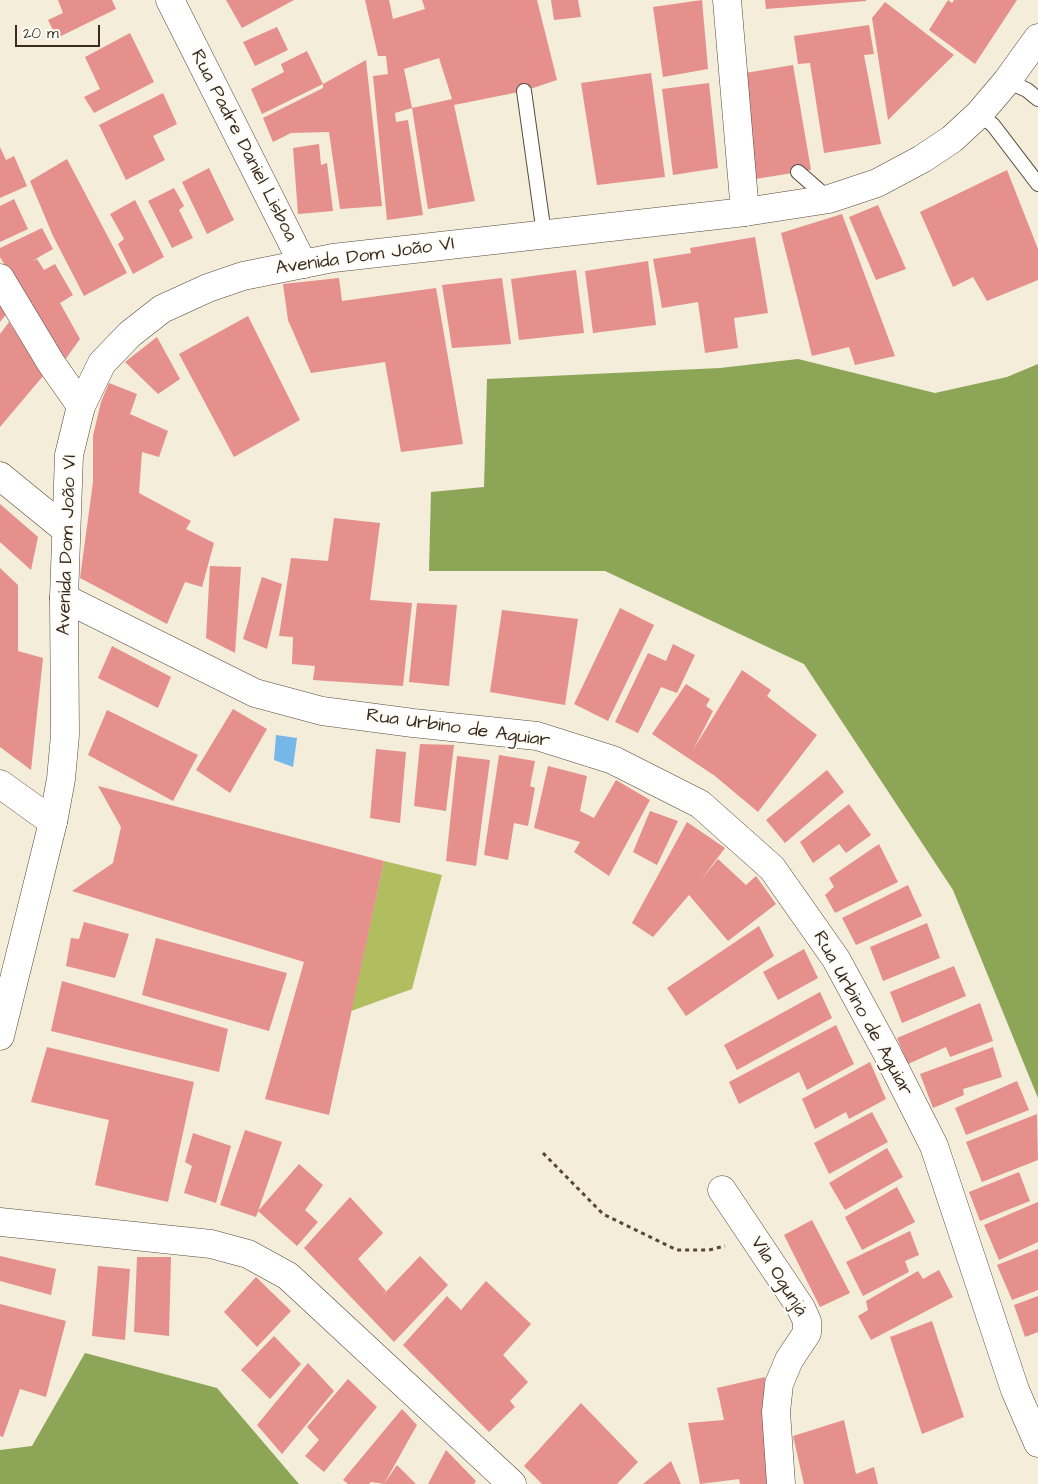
<!DOCTYPE html>
<meta charset="utf-8">
<style>
body{margin:0}
#map{position:relative;width:1038px;height:1484px;overflow:hidden;background:#f3edd9;font-family:"Architects Daughter",sans-serif}
canvas{display:block}
.scale{position:absolute;left:15px;top:25px;width:85px;height:22px;box-sizing:border-box;border:2px solid #3b2a1e;border-top:0;padding-left:6px;font-size:15px;line-height:18px;white-space:nowrap;color:#3b2a1e;-webkit-text-stroke:4px #fdfcf7;paint-order:stroke}
</style>
<div id="map">
<canvas width="1038" height="1484"></canvas>
<div class="scale">20 m</div>
</div>
<script>
const g = document.querySelector('canvas').getContext('2d');
g.lineJoin = 'round';
function paint(path, color) {
  g.fillStyle = color;
  g.fill(path, 'evenodd');
}
function poly(rows) {
  const path = new Path2D();
  for (const r of rows) {
    path.moveTo(r[0], r[1]);
    for (let i = 2; i < r.length; i += 2) path.lineTo(r[i], r[i + 1]);
  }
  return path;
}
function trace(path, color, width, dash) {
  g.strokeStyle = color;
  g.lineWidth = width;
  g.lineCap = dash ? 'butt' : 'round';
  g.setLineDash(dash || []);
  g.stroke(path);
}
function drawText(font, color, halo, rows, align = 'center') {
  g.font = font + ' "Architects Daughter",sans-serif';
  g.lineWidth = 4.5;
  g.setLineDash([]);
  g.textBaseline = 'middle';
  g.strokeStyle = halo;
  g.fillStyle = color;
  for (const [text, x, y, turn = 0] of rows) {
    g.save();
    g.translate(x, y);
    g.rotate((+turn || 0) * Math.PI / 180);
    g.textAlign = isNaN(turn) ? turn : align;
    if (halo) g.strokeText(text, 0, 0);
    g.fillText(text, 0, 0);
    g.restore();
  }
}
paint(poly([
 [384,861,442,875,412,989,351,1011]
]), '#b0be60');
paint(poly([
 [798,359,935,393,1007,377,1038,364,1038,1098,953,890,804,664,605,571,429,571,431,492,484,487,487,379,720,368],
 [85,1353,217,1388,299,1484,0,1484,0,1450,32,1446]
]), '#8ca556');
paint(poly([
 [276,735,297,738,293,767,274,760]
]), '#76b7ea');
paint(poly([
 [58,0,112,0,116,9,57,38,48,20,63,13],
 [226,0,294,0,242,28],
 [365,0,389,0,393,19,425,9,422,0,537,0,557,80,524,91,454,105,475,201,428,209,412,108,452,99,439,58,404,69,412,108,395,113,396,122,408,120,423,215,387,220,373,76,388,74,386,56,378,56],
 [551,0,578,0,581,17,554,20],
 [702,0,708,69,663,77,653,7],
 [765,0,866,0,866,1,766,9],
 [948,0,952,3,954,0,1017,0,975,64,929,30],
 [885,2,954,55,888,120,872,18],
 [869,25,874,54,864,55,881,144,824,153,810,63,798,64,794,36],
 [277,27,288,50,255,66,243,42],
 [130,33,154,82,94,113,84,97,100,89,85,57],
 [307,51,323,84,262,114,251,89,284,72,281,64],
 [366,60,382,206,340,209,329,132,291,133,273,142,263,118,323,88,323,84],
 [793,65,811,170,749,180,733,75],
 [651,73,665,177,597,185,581,83],
 [709,83,718,168,673,175,662,89],
 [163,93,177,124,153,136,165,160,126,180,99,125],
 [319,144,321,165,327,163,333,211,298,214,293,148],
 [0,147,6,160,14,156,27,186,0,198],
 [67,159,127,273,84,296,53,236,30,181],
 [209,168,234,220,207,234,182,182],
 [1007,170,1038,249,1038,280,987,301,973,277,953,287,920,212],
 [174,188,184,206,179,210,193,238,172,248,148,201],
 [14,199,28,229,0,242,0,206],
 [135,200,164,257,133,274,118,244,124,239,110,214],
 [878,205,906,269,876,280,849,217],
 [842,214,895,356,855,365,849,347,812,356,781,233],
 [42,228,53,249,32,261,37,259,44,270,55,264,73,295,60,303,80,339,62,364,0,257,0,248],
 [755,237,768,313,734,318,738,348,705,353,698,302,662,308,653,259,691,253,690,248],
 [648,261,656,325,593,333,585,271],
 [576,270,584,333,519,340,511,279],
 [339,278,342,301,436,288,463,444,401,452,385,362,311,373,288,320,283,284],
 [502,278,511,344,452,348,442,285],
 [0,297,8,312,0,322],
 [248,316,300,420,234,457,179,354],
 [9,322,43,376,0,427,0,334],
 [157,337,180,379,158,394,125,362],
 [109,383,137,394,130,414,168,431,159,457,142,452,139,493,191,521,186,529,214,543,202,587,185,582,167,624,80,578,93,482,93,436,101,402],
 [0,504,38,537,31,570,0,542],
 [334,518,380,523,370,600,412,603,403,686,313,680,315,666,292,664,293,637,279,636,291,558,328,561],
 [210,566,241,567,235,653,206,638],
 [0,568,18,585,18,651,43,658,31,770,0,747],
 [262,577,282,584,267,649,243,639],
 [417,603,457,605,449,686,409,682],
 [620,608,654,625,608,721,574,704],
 [502,610,578,619,565,705,490,692],
 [673,644,695,655,677,693,661,687,638,733,615,722,648,653,666,661],
 [112,646,171,677,158,708,98,678],
 [742,670,771,690,767,696,817,735,758,812,715,776,652,734,686,684,710,699,706,706,713,711,693,750],
 [233,709,267,729,230,793,196,770],
 [107,710,198,755,173,801,88,755],
 [420,744,454,745,446,811,414,806],
 [376,749,406,752,400,823,370,818],
 [499,755,535,761,530,786,535,788,528,826,514,823,508,860,484,855],
 [457,756,490,760,476,866,446,861],
 [548,766,587,776,580,811,594,818,616,780,650,800,609,876,574,852,580,842,534,828],
 [827,770,844,792,785,843,766,820],
 [98,786,384,861,329,1115,265,1099,304,962,72,891,113,863,121,827],
 [849,804,871,835,846,853,839,844,813,863,800,842],
 [650,811,678,821,657,865,633,852],
 [687,822,725,848,700,881,718,859,746,885,756,876,776,904,728,941,689,895,653,937,632,923],
 [879,844,898,882,835,913,825,895,834,887,829,878],
 [908,885,922,916,856,945,842,918],
 [84,922,129,934,115,978,66,966,71,938,79,939],
 [927,923,940,958,883,981,870,947],
 [759,926,774,956,686,1016,667,988],
 [156,938,287,973,269,1031,142,995],
 [804,949,818,978,778,1000,763,972],
 [954,966,966,996,902,1023,890,992],
 [62,981,228,1029,219,1072,51,1031],
 [820,992,832,1018,737,1070,724,1045],
 [980,1003,993,1041,950,1057,946,1047,908,1064,897,1038],
 [836,1025,854,1064,807,1090,799,1072,739,1104,729,1082],
 [47,1047,194,1082,168,1202,95,1185,109,1120,31,1102],
 [993,1047,1002,1077,963,1089,964,1095,933,1108,920,1074],
 [870,1062,886,1099,849,1119,846,1112,815,1129,802,1099],
 [1017,1081,1029,1110,966,1135,955,1108],
 [872,1112,888,1142,829,1174,814,1143],
 [1037,1114,1038,1160,982,1182,966,1142],
 [245,1130,282,1142,256,1217,220,1205],
 [193,1133,231,1146,216,1203,184,1193,192,1166,185,1162],
 [887,1148,903,1177,845,1210,829,1183],
 [299,1164,323,1185,305,1210,318,1222,297,1246,258,1211],
 [1019,1172,1030,1201,980,1221,969,1192],
 [897,1187,915,1222,862,1250,845,1217],
 [350,1197,383,1233,358,1259,386,1291,382,1296,420,1256,448,1285,394,1342,304,1248],
 [1038,1202,1038,1242,999,1260,984,1225],
 [812,1220,850,1293,820,1307,784,1235],
 [910,1231,919,1255,905,1261,909,1272,863,1296,846,1262],
 [1038,1249,1038,1290,1012,1300,997,1265],
 [0,1256,56,1269,51,1295,0,1281],
 [137,1257,171,1257,169,1336,134,1332],
 [98,1266,130,1269,125,1340,92,1336],
 [939,1270,953,1297,871,1340,858,1316,868,1310,866,1301,918,1271,923,1279],
 [256,1277,291,1311,257,1347,224,1312],
 [486,1281,531,1324,503,1355,528,1382,510,1401,515,1407,489,1432,403,1345,447,1296,461,1310],
 [1038,1296,1038,1332,1025,1337,1014,1305],
 [0,1304,66,1321,46,1397,20,1389,3,1437,0,1436],
 [932,1321,964,1417,922,1434,890,1337],
 [274,1336,301,1364,270,1399,241,1370],
 [308,1363,334,1391,282,1454,257,1425],
 [765,1377,763,1417,767,1484,740,1484,739,1479,700,1484,688,1423,724,1420,717,1388],
 [348,1379,377,1407,324,1472,305,1456,319,1440,307,1427],
 [581,1403,638,1462,617,1484,542,1484,524,1466],
 [402,1409,417,1425,384,1484,371,1482,369,1484,348,1484,343,1480],
 [844,1420,856,1474,874,1467,878,1484,804,1484,793,1436],
 [446,1450,476,1481,474,1484,428,1484],
 [671,1461,681,1484,643,1484],
 [397,1465,416,1484,384,1484]
]), '#e5908c');
const service = poly([
 [1007,81,1027,90,1038,99],
 [524,91,544,234],
 [979,114,993,125,1038,184],
 [798,172,829,199]
]);
const minor = poly([
 [170,0,303,264],
 [727,0,745,212],
 [0,278,51,363,81,406],
 [0,476,65,529],
 [64,598,255,693,322,711,413,723,537,736,613,760,700,804,772,868,836,959,886,1051,934,1146,1015,1390,1038,1443],
 [0,784,53,822],
 [722,1190,801,1308,807,1321,807,1333,789,1360,779,1384,776,1412,781,1484],
 [0,1222,211,1244,248,1254,288,1276,512,1484]
]);
const secondary = poly([
 [0,1036,53,822,61,779,65,735,64,598,69,455,81,406,102,363,130,334,162,309,208,288,243,276,333,258,745,212,829,199,877,183,922,159,952,139,979,114,1007,81,1038,38]
]);
trace(service, '#57473a', 16);
trace(minor, '#57473a', 29);
trace(secondary, '#57473a', 29);
trace(poly([
 [543,1153,603,1214,677,1250,709,1250,725,1246]
]), '#57473a', 3, [4, 4]);
trace(service, '#fff', 14);
trace(minor, '#fff', 28);
trace(secondary, '#fff', 28);
drawText('19px', '#3b2a1e', '#fdfcf7', [
 ["Rua Padre Daniel Lisboa",243,146,63],
 ["Avenida Dom João VI",365,257,-8],
 ["Avenida Dom João VI",68,545,-88],
 ["Rua Urbino de Aguiar",458,729,8],
 ["Rua Urbino de Aguiar",862,1014,61],
 ["Vila Ogunjá",778,1277,58]
]);
</script>
